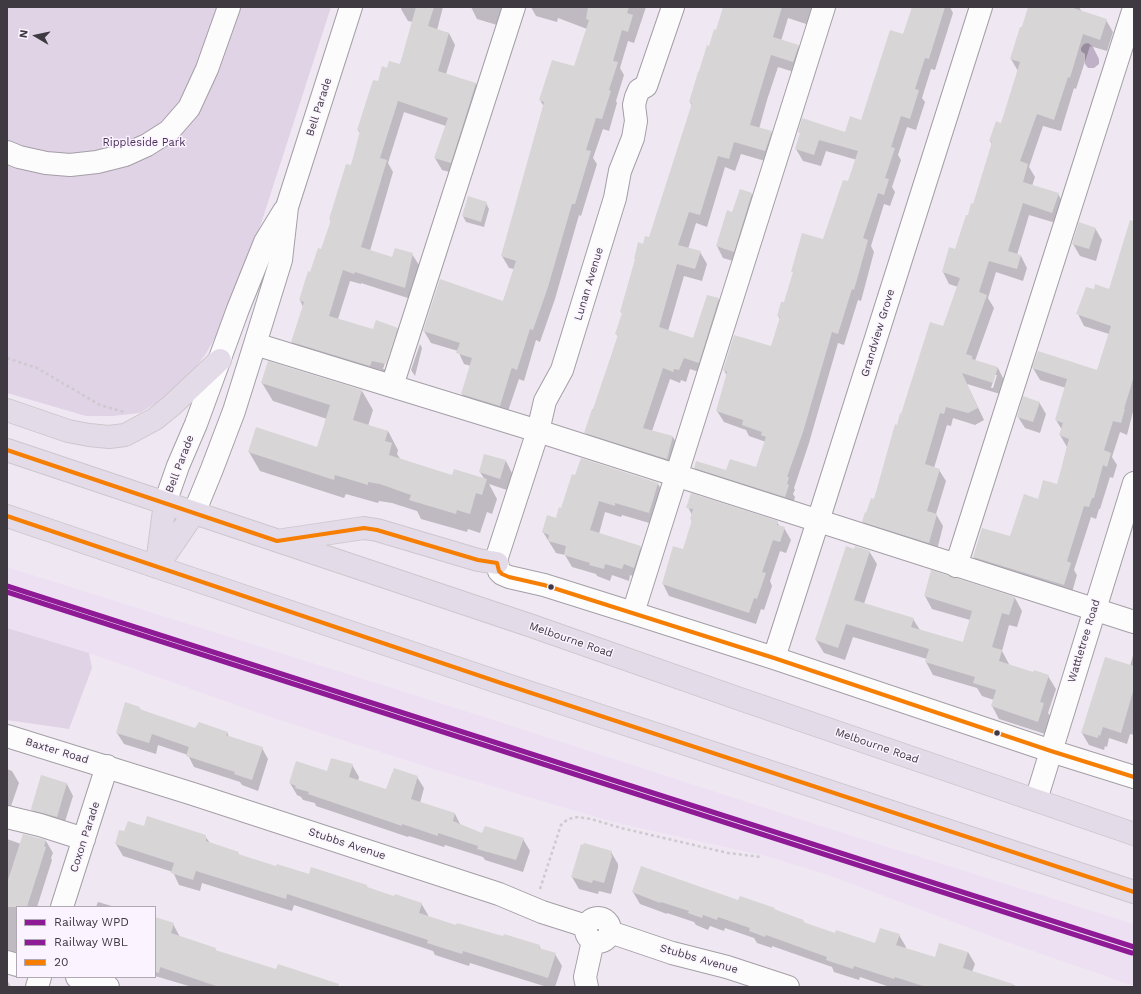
<!DOCTYPE html>
<style>
body{margin:0}
#map{position:relative;width:1141px;height:994px;overflow:hidden;background:#efe8f2;font-family:"Work Sans",sans-serif}
canvas{display:block}
.frame{position:absolute;inset:0;border:8px solid #3f3a42;pointer-events:none}
.legend{position:absolute;left:16px;top:906px;width:140px;height:72px;box-sizing:border-box;background:#fbf3ff;border:1px solid #b0a9b3;margin:0;padding:5px 7px;list-style:none;font-size:12px;color:#3f3a42}
.legend li{display:flex;align-items:center;gap:8px;height:20px}
.legend b{width:20px;border:1px solid #b0a9b3}
.north{position:absolute;left:16px;top:16px;width:40px;height:40px;-webkit-text-stroke:3px #fbf3ff;paint-order:stroke;rotate:279deg;font-size:11px;font-weight:700;line-height:16px;text-align:center;color:#3f3a42}
.north::after{content:'';display:block;margin:auto;width:14px;height:18px;background:#3f3a42;clip-path:polygon(50% 0,100% 100%,50% 72%,0 100%)}
</style>
<div id="map">
<canvas width="1141" height="994"></canvas>
<div class="frame"></div>
<ul class="legend">
<li><b style="height:5px;background:#8f1a95"></b>Railway WPD</li>
<li><b style="height:5px;background:#8f1a95"></b>Railway WBL</li>
<li><b style="height:5px;background:#f57e03"></b>20</li>
</ul>
<div class="north">N</div>
</div>
<script>
const g = document.querySelector('canvas').getContext('2d');
g.lineJoin = 'round';
function paint(path, color) {
  g.fillStyle = color;
  g.fill(path, 'evenodd');
}
function poly(rows) {
  const path = new Path2D();
  for (const r of rows) {
    if (r.length === 3) {
      path.moveTo(r[0] + r[2], r[1]);
      path.arc(r[0], r[1], r[2], 0, 2 * Math.PI);
      continue;
    }
    path.moveTo(r[0], r[1]);
    for (let i = 2; i < r.length; i += 2) path.lineTo(r[i], r[i + 1]);
  }
  return path;
}
function trace(path, color, width, dash) {
  g.strokeStyle = color;
  g.lineWidth = width;
  g.lineCap = dash ? 'butt' : 'round';
  g.setLineDash(dash || []);
  g.stroke(path);
}
function drawText(font, color, halo, rows, align = 'center') {
  g.font = font + ' "Work Sans",sans-serif';
  g.lineWidth = 3;
  g.setLineDash([]);
  g.textBaseline = 'middle';
  g.strokeStyle = halo;
  g.fillStyle = color;
  for (const [text, x, y, turn = 0] of rows) {
    g.save();
    g.translate(x, y);
    g.rotate((+turn || 0) * Math.PI / 180);
    g.textAlign = isNaN(turn) ? turn : align;
    if (halo) g.strokeText(text, 0, 0);
    g.fillText(text, 0, 0);
    g.restore();
  }
}
paint(poly([
 [7,567,497,721,824,827,1134,924,1134,986,1004,941,828,875,766,856,613,822,440,771,270,717,89,653,7,628]
]), '#ede0f3');
paint(poly([
 [7,7,331,7,247,267,227,317,205,355,188,377,167,396,140,413,113,416,86,416,7,393],
 [7,628,89,653,92,668,69,729,7,720]
]), '#dfd3e5');
paint(poly([
 [1088,43,1093,47,1099,59,1099,64,1094,68,1088,68,1085,64,1085,54,1081,51,1081,48,1084,44]
]), '#bfafc7');
paint(poly([
 [402,7,443,7,437,30,449,33,455,45,446,74,476,84,482,95,457,174,442,170,435,158,446,126,404,112,388,163,393,172,370,251,393,258,412,254,419,265,411,299,361,283,361,284,350,281,338,319,374,330,397,328,404,340,392,375,299,353,292,342,303,307,300,300,311,273,322,251,331,222,330,219,351,166,361,134,358,130,378,82,388,69,400,65,413,22,408,21,401,9],
 [394,335,396,335,385,369,383,369],
 [471,7,502,7,497,25,477,19],
 [531,7,646,7,634,43,628,41,620,68,624,75,616,101,617,103,609,131,603,129,593,158,597,164,581,216,579,215,555,299,540,342,536,340,524,381,519,379,506,417,469,406,462,394,471,366,464,364,458,351,431,343,424,331,503,302,514,269,509,268,502,256,544,107,540,100,575,67,587,29,558,18,557,22,536,16],
 [724,7,827,7,815,27,788,18,781,41,798,46,805,58,800,74,778,67,767,100,759,129,771,132,778,144,772,163,741,154,735,171,725,167,707,227,696,223,688,249,700,252,707,264,702,281,684,276,668,331,694,339,718,299,725,311,705,374,690,369,686,382,681,380,680,383,670,379,652,431,673,437,679,448,674,470,592,444,585,432,594,410,618,336,616,334,623,315,621,312,636,260,635,258,650,238,692,106,690,102,710,47,717,31],
 [913,7,950,7,953,13,935,70,931,69,922,98,925,102,916,130,907,127,898,155,901,160,892,187,895,192,890,206,884,204,871,246,874,252,861,301,858,300,844,345,838,343,809,443,794,488,795,490,793,494,795,497,792,508,702,479,695,468,727,471,757,468,766,442,749,436,746,430,724,422,717,411,727,376,724,370,772,347,780,319,778,316,784,304,794,274,792,271,824,240,849,183,857,160,826,151,821,166,803,161,796,149,801,135,799,132,846,133,862,121,904,36],
 [1029,7,1079,7,1082,12,1106,20,1113,32,1107,51,1090,46,1076,89,1074,88,1061,131,1043,126,1029,167,1035,177,1032,186,1058,194,1065,206,1059,224,1029,215,1017,255,1021,256,1027,268,1023,281,996,272,988,298,994,308,975,361,998,368,1004,380,1000,394,967,384,984,420,975,425,953,418,951,426,947,425,934,468,939,470,946,481,936,514,943,526,936,554,870,533,863,522,874,500,897,426,944,327,958,287,949,284,943,272,956,250,974,205,992,144,990,141,1002,124,1018,71,1011,59],
 [995,375,997,375,993,388,991,388],
 [752,194,758,206,740,263,723,258,717,246],
 [486,203,489,209,484,227,466,222,463,216],
 [1095,228,1102,240,1096,261,1080,256,1073,244],
 [1134,228,1134,408,1127,435,1120,432,1112,457,1117,465,1113,478,1110,477,1100,509,1099,509,1096,519,1091,517,1074,570,1077,575,1071,596,981,569,974,557,1011,538,1039,500,1058,485,1067,447,1060,435,1062,430,1056,420,1066,388,1040,380,1033,368,1097,371,1109,334,1084,326,1078,314,1094,290,1110,290],
 [420,344,422,348,415,376,411,370],
 [269,362,362,391,373,410,368,426,388,431,398,450,397,454,401,460,453,477,485,480,480,472,506,461,512,473,507,490,489,484,497,499,492,514,487,512,480,533,468,529,467,532,421,519,417,511,392,503,379,501,378,503,346,494,344,498,260,471,249,452,256,429,317,448,327,419,273,401,262,383],
 [1039,402,1046,414,1040,433,1025,428,1018,417],
 [658,484,665,495,656,525,622,515,621,517,605,512,599,534,640,547,647,559,641,579,630,575,629,581,612,575,610,581,597,576,596,574,572,567,565,555,556,553,543,532,557,519,560,509],
 [688,507,777,522,780,527,784,528,791,540,786,553,780,551,770,581,772,586,764,610,761,609,756,624,669,596,663,584,684,551,692,522,691,519,692,515],
 [854,550,869,551,877,564,864,604,913,619,920,630,963,643,970,620,932,609,925,596,1015,598,1022,611,1017,627,1009,625,1002,651,1009,664,1009,666,1033,674,1048,676,1056,689,1048,713,1051,717,1045,734,999,719,992,706,994,700,982,696,977,688,933,675,926,662,927,659,853,637,845,660,824,653,816,640],
 [1134,652,1134,735,1130,734,1127,744,1109,738,1107,747,1105,746,1104,750,1089,745,1082,733,1130,666],
 [139,708,141,710,196,729,227,732,229,737,262,748,268,759,258,791,242,785,240,782,194,767,188,755,158,745,156,754,124,744,117,733],
 [352,765,359,777,358,781,386,790,417,777,424,788,420,803,455,814,461,826,483,834,523,839,530,851,523,872,485,860,483,857,445,845,444,847,409,836,408,837,316,806,315,803,303,800,301,797,297,795,290,783],
 [7,769,12,771,19,783,10,809,7,809],
 [67,784,73,796,63,828,39,822,32,808],
 [145,827,205,836,210,843,238,853,239,855,277,867,310,875,367,886,368,889,395,897,421,903,428,915,428,917,457,926,539,946,541,949,555,954,562,966,555,987,547,987,470,963,469,966,435,955,433,951,294,905,292,911,202,883,200,891,179,885,173,872,123,856,116,844,125,833],
 [24,835,46,841,53,853,51,858,52,860,37,907,17,907,17,954,7,951,7,839,21,844],
 [611,852,618,864,618,868,611,894,599,891,598,894,579,889,572,877],
 [633,892,739,902,740,898,774,909,775,911,803,920,804,923,836,934,875,944,899,935,906,947,905,949,935,959,968,952,975,964,972,972,1019,987,890,987,860,977,859,980,834,972,832,967,772,946,772,948,757,943,754,938,725,928,724,931,710,926,708,930,696,925,694,922,667,913,667,914,640,904],
 [98,902,115,907,96,907],
 [155,919,173,924,180,937,215,949,217,952,323,987,192,987,155,976],
 [7,980,11,987,7,987]
]), '#0003');
paint(poly([
 [416,7,434,7,428,26,449,33,438,71,476,83,451,163,434,158,448,118,398,101,380,158,387,160,361,247,392,257,395,248,413,253,405,288,355,272,354,274,343,270,329,316,373,329,376,320,398,328,386,364,372,361,370,366,291,342,304,302,299,300,308,271,310,272,318,248,321,249,331,220,329,219,346,164,351,165,360,131,357,130,373,80,378,81,382,66,387,68,389,61,400,64],
 [588,7,629,7,627,13,633,15,628,32,622,30,613,61,618,62,609,90,611,91,602,119,596,118,586,150,591,151,575,204,572,204,548,287,533,330,530,329,517,370,512,368,511,370,500,406,461,394,472,358,456,353,460,343,423,331,440,279,503,301,516,261,501,256,544,102,539,100,552,60,574,66,589,20,586,19],
 [723,7,782,7,773,37,799,45,793,62,771,55,761,88,750,125,772,131,765,151,734,142,729,159,718,156,700,215,689,212,678,245,701,251,695,269,677,264,659,327,693,338,707,295,719,298,699,363,684,358,679,370,674,369,673,372,663,368,643,428,673,436,667,459,584,433,592,409,593,409,618,335,615,334,622,313,620,312,635,259,634,259,638,242,643,244,645,236,649,237,692,103,689,102,698,72,699,71,707,45,709,46,714,29,716,30],
 [912,7,945,7,929,59,925,58,915,89,919,90,910,119,901,116,891,147,895,148,885,178,889,179,884,195,878,193,863,238,868,240,854,290,852,289,838,334,832,332,803,432,787,477,789,477,787,484,789,485,785,497,694,468,696,461,726,470,730,459,756,467,766,437,761,435,762,432,742,425,743,420,716,411,727,372,723,370,734,335,771,346,780,317,777,316,781,302,784,302,793,272,791,272,802,233,823,239,843,180,848,181,858,151,819,140,814,155,795,149,800,133,798,132,802,118,845,132,850,116,861,120,890,30,903,34],
 [1028,7,1070,7,1107,19,1100,40,1083,34,1070,78,1068,77,1054,120,1037,114,1020,161,1028,164,1023,182,1059,193,1052,213,1023,203,1008,251,1021,255,1017,269,989,261,979,292,987,295,966,354,972,356,972,359,998,367,993,383,962,373,978,408,968,413,946,407,944,414,940,413,925,464,940,469,927,511,937,514,929,543,862,522,865,512,866,513,871,498,874,499,895,424,897,425,900,413,901,414,930,322,943,326,960,278,942,272,949,247,955,249,966,215,968,215,971,203,973,204,992,142,989,141,996,121,1001,123,1020,62,1010,59,1020,27,1022,27],
 [740,189,752,193,734,252,716,246,727,210,732,212],
 [468,196,487,202,481,222,462,216],
 [1130,220,1134,221,1134,376,1124,409,1125,409,1121,423,1113,421,1104,450,1111,453,1107,467,1103,465,1094,498,1092,498,1089,507,1084,506,1067,561,1071,563,1064,585,973,557,982,528,1010,536,1024,494,1038,499,1043,480,1057,484,1069,439,1059,435,1063,423,1055,420,1067,379,1032,368,1038,351,1097,370,1111,326,1076,314,1086,287,1094,289,1095,284,1109,289],
 [1079,222,1096,228,1089,249,1072,244],
 [268,361,362,390,353,420,388,431,385,441,392,443,389,455,452,475,454,469,487,479,482,495,476,493,470,514,457,510,456,514,409,500,411,495,380,484,368,482,368,485,335,475,334,480,248,452,256,427,317,447,330,405,261,383],
 [1023,396,1040,402,1033,422,1017,417],
 [484,454,506,460,500,479,479,472],
 [581,458,658,483,649,513,615,503,615,506,599,501,590,530,641,546,634,568,624,564,622,569,605,564,604,569,589,565,590,563,564,555,566,546,548,541,549,535,542,532,547,515,556,518,559,507,561,508,572,474,575,475],
 [691,493,778,521,777,525,785,527,780,542,773,540,762,572,766,573,757,599,754,598,749,613,662,584,673,546,683,549,692,520,690,519,693,509,686,508],
 [846,546,854,549,855,546,870,551,854,600,914,618,911,627,963,642,972,611,924,596,931,570,1015,597,1009,615,1002,613,992,647,1002,650,999,661,1033,672,1034,670,1049,675,1040,702,1044,703,1038,722,991,706,996,690,973,683,975,677,925,662,929,649,846,624,838,648,815,640],
 [1105,657,1134,666,1134,688,1121,733,1103,727,1100,736,1098,735,1098,738,1081,733],
 [125,702,140,707,139,709,195,728,199,722,228,732,226,735,263,747,252,780,234,774,235,772,186,756,189,747,152,734,149,743,116,733],
 [331,758,353,764,349,777,386,789,394,768,418,776,411,799,455,813,453,821,482,833,485,826,524,838,516,860,477,849,478,846,438,833,438,836,402,824,402,826,308,794,309,792,295,788,296,786,289,783,296,761,327,771],
 [41,775,67,783,57,817,31,810,31,809],
 [147,816,206,835,206,841,239,852,238,854,276,866,277,864,309,874,311,867,367,885,367,887,394,896,395,894,422,903,419,913,456,925,457,923,503,936,504,934,540,945,539,948,556,953,548,978,463,951,462,954,427,943,428,940,287,894,286,899,196,871,193,880,171,873,174,863,115,844,119,830,124,831,128,821,144,826],
 [23,834,46,840,44,846,46,847,27,907,7,907,7,883],
 [584,843,612,851,611,855,612,856,604,883,593,880,592,883,571,877,581,844,583,845],
 [641,866,738,900,740,896,775,908,774,909,803,920,803,922,835,933,836,930,875,943,880,928,900,934,896,945,935,957,939,943,968,952,963,968,1013,984,1012,987,926,987,895,977,894,979,854,966,853,969,826,960,827,957,766,935,765,937,749,931,750,928,718,917,717,920,703,915,702,918,688,913,689,911,661,902,660,903,632,892],
 [155,917,174,923,171,933,216,948,215,950,276,969,278,964,339,984,338,987,219,987,160,967,159,973,155,972]
]), '#d7d5d5');
const minor = poly([
 [673,7,646,86,639,90,636,97,634,105,636,121,633,138,620,171,615,198,562,370,545,401,538,431,497,557,497,563,499,571,502,574,509,577,544,585,633,613,774,658,1051,751,1134,777],
 [7,152,19,157,46,163,70,165,97,162,125,155,147,145,169,131,189,108,207,69,229,7],
 [255,344,538,431,1134,622],
 [392,386,514,7],
 [165,503,178,466,196,424,238,309,265,242,284,211],
 [194,513,212,469,234,411,255,344,281,260,287,207,351,7],
 [956,566,1134,8],
 [633,613,824,7],
 [774,658,818,521,981,7],
 [7,736,193,794,499,894,542,912,586,926],
 [1036,800,1134,483],
 [7,817,40,825,84,839],
 [62,907,107,766],
 [598,930,12],
 [610,932,672,953,727,967,788,987],
 [7,962,17,965],
 [77,977,108,987],
 [37,987,40,977],
 [587,987,585,977,593,941]
]);
const highway = poly([
 [7,410,68,431,89,435,109,437,125,435,155,419,171,406,220,360],
 [7,450,532,626,737,698,1134,834],
 [7,516,157,567,501,683,1134,892],
 [283,540,364,528,377,530,478,560,497,563],
 [157,563,165,503],
 [157,567,194,513]
]);
trace(minor, '#a49ea6', 24);
trace(highway, '#ccc8cd', 24);
trace(poly([
 [7,358,37,368,100,405,124,412],
 [540,889,561,825,568,819,578,817,591,819,621,828,728,853,761,857]
]), '#cecacf', 2.5, [3, 3]);
trace(minor, '#fdfcfd', 22);
trace(highway, '#e4dbe8', 22);
trace(poly([
 [7,450,277,541,364,528,377,530,478,560,497,563,499,571,502,574,509,577,544,585,774,658,1051,751,1134,777],
 [7,516,501,683,1134,892]
]), '#f57e03', 4);
trace(poly([
 [7,586,1134,947]
]), '#8f1a95', 5);
trace(poly([
 [7,592,1132,953]
]), '#8f1a95', 5);
for (const [x, y, r, color] of [
 [551,587,3.5,"#3f3a42"],
 [997,733,3.5,"#3f3a42"]
]) {
  const dot = new Path2D();
  dot.arc(x, y, r, 0, 2 * Math.PI);
  g.fillStyle = color;
  g.fill(dot);
  trace(dot, '#fbf3ff', 1.5);
}
drawText('11px', '#3f3a42', '#fbf3ff', [
 ["Bell Parade",319,107,-72],
 ["Lunan Avenue",589,284,-73],
 ["Grandview Grove",878,333,-73],
 ["Bell Parade",180,464,-69],
 ["Melbourne Road",571,640,19],
 ["Wattletree Road",1084,641,-73],
 ["Melbourne Road",877,746,19],
 ["Baxter Road",57,751,17],
 ["Coxon Parade",85,837,-72],
 ["Stubbs Avenue",347,844,18],
 ["Stubbs Avenue",699,959,16]
]);
drawText('11px', '#4d305a', '#fbf3ff', [
 ["Rippleside Park",144,143]
]);
</script>
